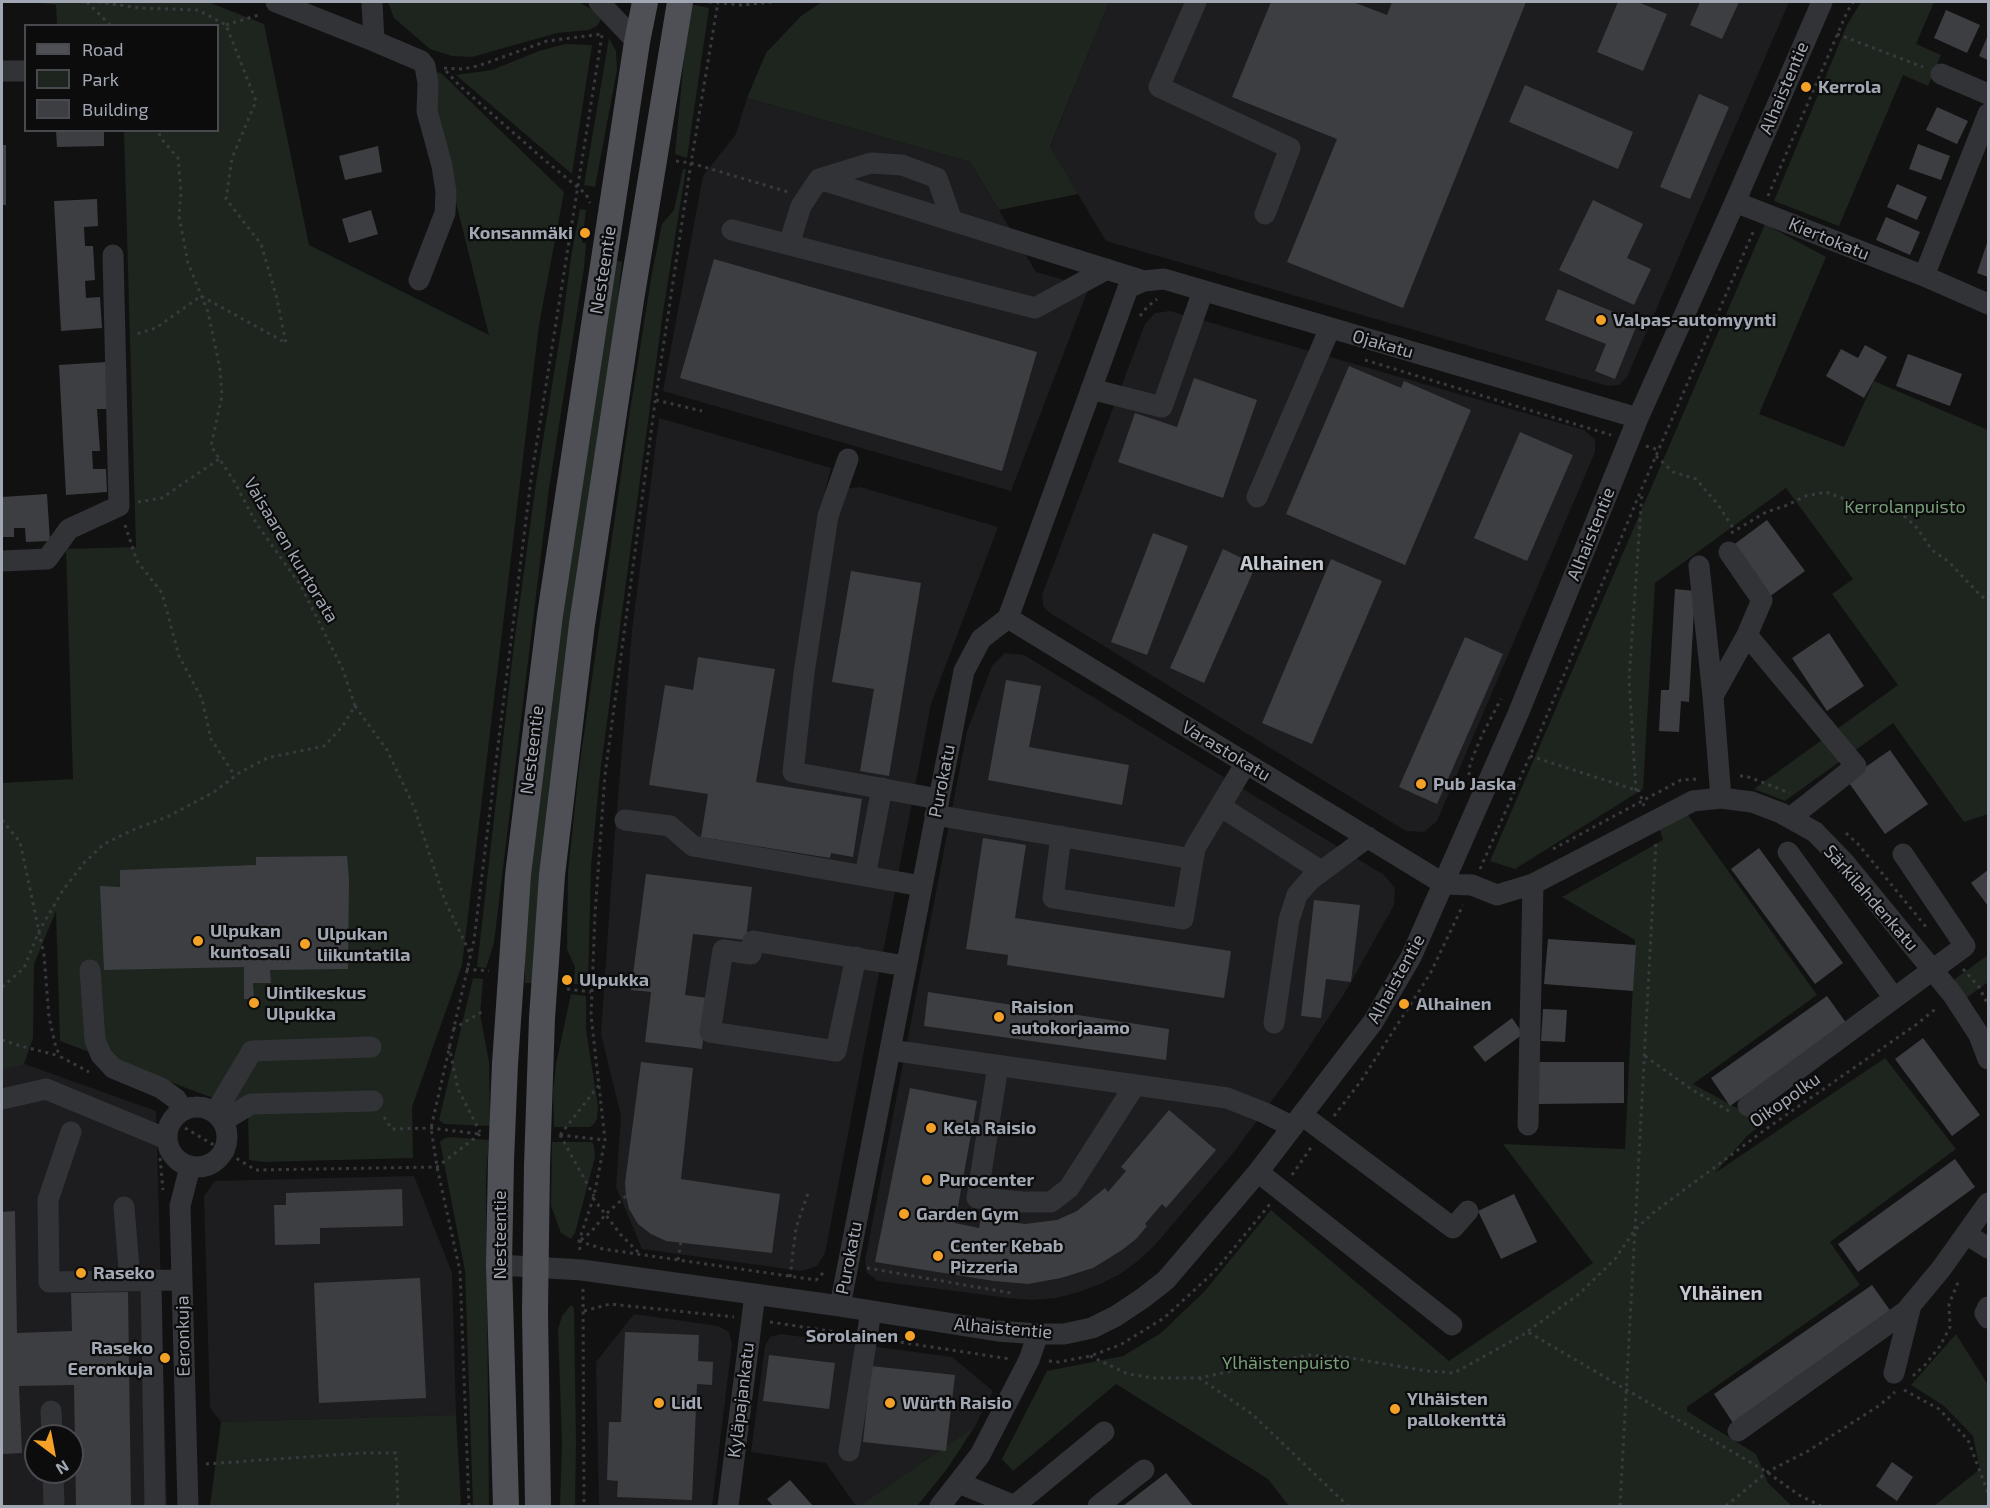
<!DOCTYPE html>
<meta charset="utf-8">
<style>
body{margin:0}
#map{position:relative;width:1990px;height:1508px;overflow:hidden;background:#111112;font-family:"Exo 2",sans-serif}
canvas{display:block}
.frame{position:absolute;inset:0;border:3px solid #a2a8b3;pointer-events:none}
.legend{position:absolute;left:24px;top:24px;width:195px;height:108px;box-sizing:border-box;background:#0c0c0d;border:2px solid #484a4f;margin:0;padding:8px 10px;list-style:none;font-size:18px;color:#a2a8b3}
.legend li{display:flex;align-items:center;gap:12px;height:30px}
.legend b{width:30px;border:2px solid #484a4f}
.north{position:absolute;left:24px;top:1424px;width:60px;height:60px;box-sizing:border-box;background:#0c0c0d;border:2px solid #484a4f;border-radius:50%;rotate:148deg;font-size:16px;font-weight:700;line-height:24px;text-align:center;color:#a2a8b3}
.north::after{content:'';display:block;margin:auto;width:21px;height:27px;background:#f4a227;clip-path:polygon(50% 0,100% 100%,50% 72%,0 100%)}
</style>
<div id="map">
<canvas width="1990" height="1508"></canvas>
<div class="frame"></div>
<ul class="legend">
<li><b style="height:8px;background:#4e5056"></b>Road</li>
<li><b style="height:16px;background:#1d251e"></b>Park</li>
<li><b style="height:16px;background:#3d3e42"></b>Building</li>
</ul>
<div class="north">N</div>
</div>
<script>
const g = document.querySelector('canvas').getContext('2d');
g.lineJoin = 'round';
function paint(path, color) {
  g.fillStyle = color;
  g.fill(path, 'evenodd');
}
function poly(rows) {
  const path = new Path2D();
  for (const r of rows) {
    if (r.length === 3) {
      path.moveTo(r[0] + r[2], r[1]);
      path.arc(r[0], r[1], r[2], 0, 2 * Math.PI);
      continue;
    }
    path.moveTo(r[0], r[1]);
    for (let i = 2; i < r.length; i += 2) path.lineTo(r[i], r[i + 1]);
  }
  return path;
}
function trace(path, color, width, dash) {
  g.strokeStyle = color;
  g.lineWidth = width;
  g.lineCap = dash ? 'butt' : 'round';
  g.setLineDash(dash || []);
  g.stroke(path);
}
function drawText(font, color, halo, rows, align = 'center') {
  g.font = font + ' "Exo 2",sans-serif';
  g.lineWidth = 4.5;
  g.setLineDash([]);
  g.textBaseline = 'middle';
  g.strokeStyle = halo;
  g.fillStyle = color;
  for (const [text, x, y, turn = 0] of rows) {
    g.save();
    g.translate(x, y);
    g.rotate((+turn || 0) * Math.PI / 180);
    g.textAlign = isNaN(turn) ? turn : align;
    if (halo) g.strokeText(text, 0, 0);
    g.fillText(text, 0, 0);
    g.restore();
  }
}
paint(poly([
 [1109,2,1789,2,1627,377,1619,385,1608,386,1106,241,1050,148],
 [747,98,970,162,1036,272,1089,287,1011,491,663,391,703,176,736,134],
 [1170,311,1584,430,1595,439,1595,452,1437,821,1424,832,1406,831,1050,613,1043,606,1042,595,1145,324,1155,313],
 [659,418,831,468,825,491,860,487,998,527,931,704,825,1253,817,1266,802,1271,642,1249,616,1187,621,1116,601,1034,614,845,632,631],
 [1005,653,1024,655,1384,875,1395,888,1394,905,1346,991,1292,1073,1234,1152,1155,1245,1138,1261,1120,1274,1100,1284,1079,1292,1056,1298,1032,1300,1008,1298,878,1281,867,1273,865,1261,967,731,992,666],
 [2,1056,156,1111,167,1506,2,1506],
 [36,1436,72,1436,72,1472,36,1472],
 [414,1176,452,1273,456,1415,221,1422,210,1408,204,1196,215,1181],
 [634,1314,718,1326,729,1332,732,1344,712,1506,599,1506,596,1362],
 [781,1334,952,1357,993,1391,975,1426,859,1506,856,1506,826,1463,751,1452,765,1346,770,1337]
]), '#1d1d1f');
paint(poly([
 [35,2,208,2,264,24,309,245,489,335,423,70,441,73,564,192,539,325,462,965,412,1107,413,1158,264,1162,249,1160,248,1111,60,1041,56,911,34,964,33,1038,24,1064,2,1070,2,783,73,779,66,549,136,547,124,131,218,130,218,26,57,25,56,5],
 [388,2,579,2,599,14,601,19,597,26,589,30,557,33,472,57,452,56,430,49,394,18],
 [822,2,1109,2,1050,147,1078,194,999,210,970,162,747,98,766,53,801,16],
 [1861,2,1934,2,1916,44,1941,55,1928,86,1903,75,1839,226,1774,201,1847,25],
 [689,4,709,8,687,158,675,154],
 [609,38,616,51,617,70,595,187,584,185],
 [565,44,592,45,572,174,456,75,492,70,539,51],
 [683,169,686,169,663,312,600,773,591,867,588,984,574,984,575,967,567,949,568,872,579,769,630,411,652,273,662,224,674,210],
 [580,209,586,210,582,243,586,243,584,268,549,488,494,943,486,968,477,967,514,644,536,483,563,318,571,257],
 [1765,224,1826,257,1759,414,1844,447,1874,381,1988,430,1988,814,1964,822,1893,723,1785,801,1754,789,1898,685,1832,594,1853,579,1786,488,1655,583,1643,789,1515,869,1490,861],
 [615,260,622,262,615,324,535,983,525,983,525,926,573,524],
 [1688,815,1817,995,1693,1084,1760,1121,1758,1124,1760,1126,1747,1136,1715,1173,1885,1058,1956,1149,1830,1242,1860,1285,1687,1407,1687,1411,1756,1454,1768,1483,1792,1506,1289,1506,1268,1479,1116,1384,1013,1471,1002,1459,1047,1371,1123,1356,1161,1333,1204,1292,1271,1210,1449,1361,1593,1263,1503,1144,1625,1149,1635,940,1562,897,1663,840,1659,827],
 [1988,955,1988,982,1965,999,1952,981],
 [473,978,483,979,480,1014,489,1062,490,1126,444,1124,439,1120],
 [571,994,586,996,586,1029,598,1106,597,1119,594,1124,590,1127,554,1127,553,1091,556,1064],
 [450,1137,489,1140,486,1178,489,1506,473,1506,465,1271,440,1142,445,1138],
 [552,1142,592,1142,594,1146,595,1157,575,1233,571,1239,561,1233,551,1206],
 [571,1305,574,1308,576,1441,575,1506,560,1506,562,1442,558,1329,562,1316],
 [1956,1334,1988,1385,1988,1506,1934,1506,1980,1469,1973,1436,1944,1406,1911,1385],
 [456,1415,461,1506,210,1506,221,1422],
 [975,1426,947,1469,917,1506,859,1506]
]), '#1d251e');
paint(poly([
 [1271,2,1353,2,1387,15,1392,2,1526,2,1403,308,1287,262,1337,139,1232,97],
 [1618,2,1638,2,1667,14,1643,71,1597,52],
 [1700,2,1739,2,1722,39,1690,25],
 [1946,10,1980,25,1967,53,1934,38],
 [1988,35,1988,60,1979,56],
 [1525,85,1633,132,1618,169,1509,122],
 [1699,94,1729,107,1690,199,1660,187],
 [1937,107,1968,121,1957,144,1926,130],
 [56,130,104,130,104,146,57,147],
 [1918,144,1950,156,1941,180,1909,169],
 [2,145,6,145,6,205,2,205],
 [378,146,382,172,345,180,339,156],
 [1897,184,1927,197,1917,220,1887,207],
 [97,199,98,226,84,227,85,246,93,246,95,280,85,281,86,298,100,297,102,328,61,331,54,201],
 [1593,200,1643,224,1627,258,1651,269,1634,305,1559,270],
 [371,210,378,234,349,243,342,219],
 [1886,217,1920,232,1910,255,1876,240],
 [1988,240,1988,277,1977,273],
 [714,259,1037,352,1002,471,680,378],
 [1558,289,1638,322,1615,379,1595,371,1606,344,1545,320],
 [1865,345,1887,357,1864,398,1826,376,1841,349,1858,358],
 [1908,354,1962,374,1950,406,1896,386],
 [106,362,108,409,97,409,100,451,92,451,93,469,106,469,107,492,66,495,59,365],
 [1349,366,1401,388,1404,381,1471,410,1405,565,1286,514],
 [1194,378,1257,400,1223,498,1118,462,1135,413,1177,427],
 [1520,432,1573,455,1527,561,1474,538],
 [47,494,50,541,26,542,25,528,14,528,14,537,2,537,2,497],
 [1767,520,1805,571,1769,597,1732,546],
 [1153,533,1188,546,1147,655,1111,642],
 [1223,549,1256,565,1204,683,1170,668],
 [1331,559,1382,581,1312,744,1262,723],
 [851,571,921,583,889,776,860,771,874,689,832,682],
 [1675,589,1695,591,1689,702,1681,701,1679,732,1659,731,1661,690,1669,690],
 [1829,633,1864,686,1827,711,1792,658],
 [1465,637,1503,654,1437,804,1399,787],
 [698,657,775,669,756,782,862,799,853,857,831,853,830,858,701,837,708,794,649,785,665,685,693,690],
 [1006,680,1041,686,1029,747,1129,765,1122,805,988,780],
 [1890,750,1928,804,1885,834,1847,780],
 [983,838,1026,845,1015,918,1231,951,1224,998,1007,965,1008,955,966,949],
 [1759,848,1843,963,1815,984,1731,869],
 [347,856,349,879,348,969,270,970,271,983,253,983,254,999,244,999,244,967,104,970,100,886,120,887,120,870,256,865,256,857],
 [1988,870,1988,906,1971,883],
 [646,874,752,887,746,940,693,934,685,995,708,998,702,1049,645,1042,651,992,631,990],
 [1314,900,1360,905,1351,982,1326,979,1321,1018,1301,1016],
 [1548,939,1636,945,1633,991,1544,984],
 [928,992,1169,1029,1166,1060,924,1026],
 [1827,996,1847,1024,1730,1106,1711,1078],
 [1543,1009,1567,1010,1565,1042,1541,1041],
 [1512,1018,1523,1034,1485,1062,1473,1047],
 [1923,1038,1980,1115,1952,1136,1895,1059],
 [641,1062,693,1068,681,1179,780,1194,772,1253,666,1241,651,1234,638,1224,629,1209,626,1196,625,1183],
 [1539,1062,1624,1062,1624,1103,1539,1104],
 [910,1088,977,1101,955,1223,979,1228,981,1218,1025,1224,1057,1220,1077,1211,1105,1188,1108,1192,1126,1171,1121,1167,1169,1110,1216,1150,1166,1208,1162,1204,1145,1224,1147,1226,1136,1239,1122,1250,1093,1268,1061,1278,1028,1284,994,1281,875,1262],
 [1955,1159,1975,1187,1858,1272,1838,1244],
 [402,1189,403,1226,320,1228,320,1244,275,1245,274,1205,286,1205,286,1193],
 [1514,1194,1537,1242,1501,1259,1478,1211],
 [15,1211,17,1333,72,1331,71,1293,128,1292,131,1506,76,1506,74,1385,19,1386,22,1453,2,1454,2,1212],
 [420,1278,426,1398,319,1403,314,1283],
 [1872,1285,1892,1313,1733,1423,1714,1394],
 [625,1332,699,1335,698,1361,713,1362,712,1385,697,1384,692,1500,617,1497,618,1481,607,1480,609,1422,621,1422],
 [769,1355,835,1363,829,1409,763,1401],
 [871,1366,955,1375,946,1451,863,1442],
 [1892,1462,1913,1477,1897,1501,1876,1486],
 [1166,1473,1193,1506,1123,1506],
 [790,1480,813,1506,773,1506,767,1499]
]), '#3d3e42');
trace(poly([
 [87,2,111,26],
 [98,2,140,8,198,10,226,25,256,101,232,158,226,199,261,244,276,295,286,343,201,296,156,328,133,335],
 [709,2,743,5,772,2],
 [226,25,262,14],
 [1837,34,1923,67],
 [444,68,462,69,478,66,547,41,602,34],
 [446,71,460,86,541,157,586,194,590,203],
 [676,161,691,163,788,192],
 [1768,196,1847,12,1853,2],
 [1140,316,1147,307,1157,299],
 [1365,360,1611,435],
 [656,400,702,411],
 [1646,446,1659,450],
 [1656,456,1673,472,1696,479,1719,506,1735,531],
 [138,502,162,498,219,459],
 [125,525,137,561,162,593,179,656,202,699,211,739,235,776],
 [1731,533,1766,512,1785,506,1806,496,1826,492,1866,507,1899,511,1917,528,1932,550,1949,562,1981,596,1988,600],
 [355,706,387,750,414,807,445,901,470,953],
 [1530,756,1639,791,1644,806],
 [1469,775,1470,764,1482,735,1501,699],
 [1740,776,1746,776,1790,793],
 [1636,791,1629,679,1642,493],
 [2,820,20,842,44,955,49,1017,56,1048,61,1057,89,1072],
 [1846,833,1858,844,1927,928],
 [1553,849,1681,780,1700,779],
 [1480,869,1530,756,1642,488,1754,230],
 [466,969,489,971],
 [1963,969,1979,987,1988,1005],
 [2,987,24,968,39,931,63,890,84,863,104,844,135,829,167,817,214,792,239,773,267,758,324,746,342,727,355,706,343,670,301,586,256,523,234,481,211,446,222,396,220,369,208,312,188,263,179,216,181,192,178,158,164,142,157,130],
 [567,989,591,992],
 [453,1029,485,1010],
 [2,1040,21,1046,60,1056],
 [449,1046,458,1089,480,1132],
 [1645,1056,1691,1089,1729,1111],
 [1334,1116,1361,1081,1430,974,1463,905],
 [384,1117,392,1129,431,1128,479,1134],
 [185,1128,256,1170,437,1167,480,1134],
 [560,1135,594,1196],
 [560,1135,599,1085],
 [560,1135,605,1140],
 [160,1158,163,1190],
 [1292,1175,1312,1146],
 [593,1198,621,1235,640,1254],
 [581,1240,591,1232,605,1215,626,1196],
 [579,1241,603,1249,816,1280,825,1271],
 [580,1250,579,1241,594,1196,605,1140,591,1015,595,914,605,775,656,395,691,163,718,2],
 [678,1260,681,1242],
 [867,1268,1011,1293],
 [790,1277,796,1228,808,1193],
 [583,1289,584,1506],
 [584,1311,610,1304,734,1317],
 [770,1322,849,1334],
 [1528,1331,1579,1294,1615,1259,1635,1230,1653,1213,1766,1129,1917,1024,1938,1007],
 [886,1340,1010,1359],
 [1090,1356,1128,1374,1154,1378,1199,1378,1308,1355,1345,1357,1427,1371,1454,1373,1528,1332,1767,1472,1799,1495,1821,1506],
 [1049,1361,1059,1362,1090,1356,1120,1345,1164,1318,1215,1271,1270,1204],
 [1913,1376,1925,1365,1940,1346,1950,1327,1949,1304,1959,1280],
 [1199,1378,1252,1414,1348,1506],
 [1904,1390,1939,1409,1968,1440,1988,1493],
 [206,1464,362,1453,396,1453,398,1506],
 [469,1506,460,1271,437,1167,431,1128,474,940,531,479,602,35],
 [1620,1506,1656,841],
 [1726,1506,1767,1472,1808,1451,1880,1405,1895,1392]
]), '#383a3e', 3, [3, 4.5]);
trace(poly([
 [276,2,374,41,421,61,425,66,428,83,427,111,442,166,446,192,445,213,419,280],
 [372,2,374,41],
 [599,2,637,42],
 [1196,2,1159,87,1290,148,1265,214],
 [2,71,26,71],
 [1941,74,1988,94],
 [819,179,1144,281],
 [1735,202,1924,276,1988,304],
 [732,230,1035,308,1107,269],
 [789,244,801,206,819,179,871,163,902,165,937,178,952,221],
 [1924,276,1988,114],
 [1091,389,1162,407,1203,291],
 [848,459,828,516,804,673,793,772,938,799],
 [1257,497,1330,328],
 [2,561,47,559,69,529,119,506,113,255],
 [1699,566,1713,696,1721,798],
 [1008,618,1444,884,1472,885,1497,895,1533,884,1693,801,1721,798,1752,802,1781,813,1815,832,1844,862,1953,995,1979,1035,1988,1059],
 [1747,635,1856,766,1790,818],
 [1713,696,1747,635,1762,600,1729,552],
 [1220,806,1321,871],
 [935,815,1193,859],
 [625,820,670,826,693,846,922,886],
 [1061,836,1053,898,1183,919,1195,848,1246,763],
 [1788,852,1894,998],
 [865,876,882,788],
 [856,957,836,1051,710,1032,723,950,751,954,753,941,906,966],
 [90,970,95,1040,101,1055,113,1068,161,1088,176,1099,183,1110],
 [1274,1023,1289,920,1297,895,1310,880,1368,837],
 [890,1050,1227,1098,1265,1113,1293,1127],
 [998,1066,977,1198,1024,1202,1051,1202,1069,1188,1135,1085],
 [2,1099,46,1089,167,1139],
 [1748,1106,1965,946,1903,854],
 [197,1137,30],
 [215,1113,252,1051,371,1047],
 [1302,1115,1453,1228,1468,1211],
 [223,1121,251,1104,373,1101],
 [1528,1125,1533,884],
 [71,1132,48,1200,49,1282,182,1280],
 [1258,1172,1452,1325],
 [124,1207,130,1281],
 [1966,1234,1988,1248],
 [499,1265,582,1270,840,1306,998,1331,1038,1334,1064,1334,1092,1328,1116,1316,1143,1298,1166,1280,1258,1172,1373,1022,1411,957,1518,714,1638,418,1735,202,1822,2],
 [151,1281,155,1506],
 [840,1306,964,671,981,639,1008,618,1128,288,1144,281,1164,279,1638,418],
 [1988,1307,1985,1313,1988,1318],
 [1894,1373,1911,1305],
 [51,1411,52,1436],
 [1738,1431,1906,1311,1941,1269,1988,1203],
 [849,1451,871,1311],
 [53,1472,54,1506],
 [959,1483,1015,1506],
 [188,1506,180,1206,190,1167],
 [728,1506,755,1294],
 [940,1506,980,1455,1029,1360,1038,1334],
 [1014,1506,1104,1432],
 [1098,1506,1144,1470]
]), '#323337', 21);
trace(poly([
 [506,1506,499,1265,501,1161,505,1064,518,875,550,615,637,42,645,2],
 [538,1506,535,1311,537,1166,542,1018,552,875,582,624,631,300,680,2]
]), '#4e5056', 26);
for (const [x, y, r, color] of [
 [1806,87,6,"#f4a227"],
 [585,233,6,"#f4a227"],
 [1601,320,6,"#f4a227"],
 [1421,784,6,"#f4a227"],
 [198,941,6,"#f4a227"],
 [305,944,6,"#f4a227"],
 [567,980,6,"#f4a227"],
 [254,1003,6,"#f4a227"],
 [1404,1004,6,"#f4a227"],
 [999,1017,6,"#f4a227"],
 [931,1128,6,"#f4a227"],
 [927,1180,6,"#f4a227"],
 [904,1214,6,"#f4a227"],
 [938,1256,6,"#f4a227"],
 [81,1273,6,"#f4a227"],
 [910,1336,6,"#f4a227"],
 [165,1358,6,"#f4a227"],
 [659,1403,6,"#f4a227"],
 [890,1403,6,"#f4a227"],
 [1395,1409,6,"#f4a227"]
]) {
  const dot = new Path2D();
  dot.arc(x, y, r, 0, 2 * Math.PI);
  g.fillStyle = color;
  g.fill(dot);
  trace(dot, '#0c0c0d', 2);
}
drawText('bold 18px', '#a2a8b3', '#0c0c0d', [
 ["Kerrola",1818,87],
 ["Konsanmäki",573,233,"right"],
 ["Valpas-automyynti",1613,320],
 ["Pub Jaska",1433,784],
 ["Ulpukan",210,931],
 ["kuntosali",210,952],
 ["Ulpukan",317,934],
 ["liikuntatila",317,955],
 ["Ulpukka",579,980],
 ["Uintikeskus",266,993],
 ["Ulpukka",266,1014],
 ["Alhainen",1416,1004],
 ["Raision",1011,1007],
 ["autokorjaamo",1011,1028],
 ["Kela Raisio",943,1128],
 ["Purocenter",939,1180],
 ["Garden Gym",916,1214],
 ["Center Kebab",950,1246],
 ["Pizzeria",950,1267],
 ["Raseko",93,1273],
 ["Sorolainen",898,1336,"right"],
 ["Raseko",153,1348,"right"],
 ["Eeronkuja",153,1369,"right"],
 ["Ylhäisten",1407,1399],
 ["pallokenttä",1407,1420],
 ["Lidl",671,1403],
 ["Würth Raisio",902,1403]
], 'left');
drawText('18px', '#a2a8b3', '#0c0c0d', [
 ["Alhaistentie",1784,88,-67],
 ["Kiertokatu",1829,239,22],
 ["Nesteentie",603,270,-81],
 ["Ojakatu",1383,344,16],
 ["Alhaistentie",1591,534,-68],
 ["Vaisaaren kuntorata",291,550,59],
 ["Nesteentie",532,750,-83],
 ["Varastokatu",1226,751,31],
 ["Purokatu",942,781,-79],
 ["Särkilahdenkatu",1871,898,49],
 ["Alhaistentie",1396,979,-61],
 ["Oikopolku",1785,1100,-35],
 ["Nesteentie",500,1235,-90],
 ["Purokatu",849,1258,-79],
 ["Alhaistentie",1003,1328,5],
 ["Eeronkuja",183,1336,-91],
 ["Kyläpajankatu",741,1400,-83]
]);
drawText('18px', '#789f78', '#0c0c0d', [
 ["Kerrolanpuisto",1905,507],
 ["Ylhäistenpuisto",1286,1363]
]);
drawText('bold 20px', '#c3c7cf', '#0c0c0d', [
 ["Alhainen",1282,563],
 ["Ylhäinen",1721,1293]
]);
</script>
